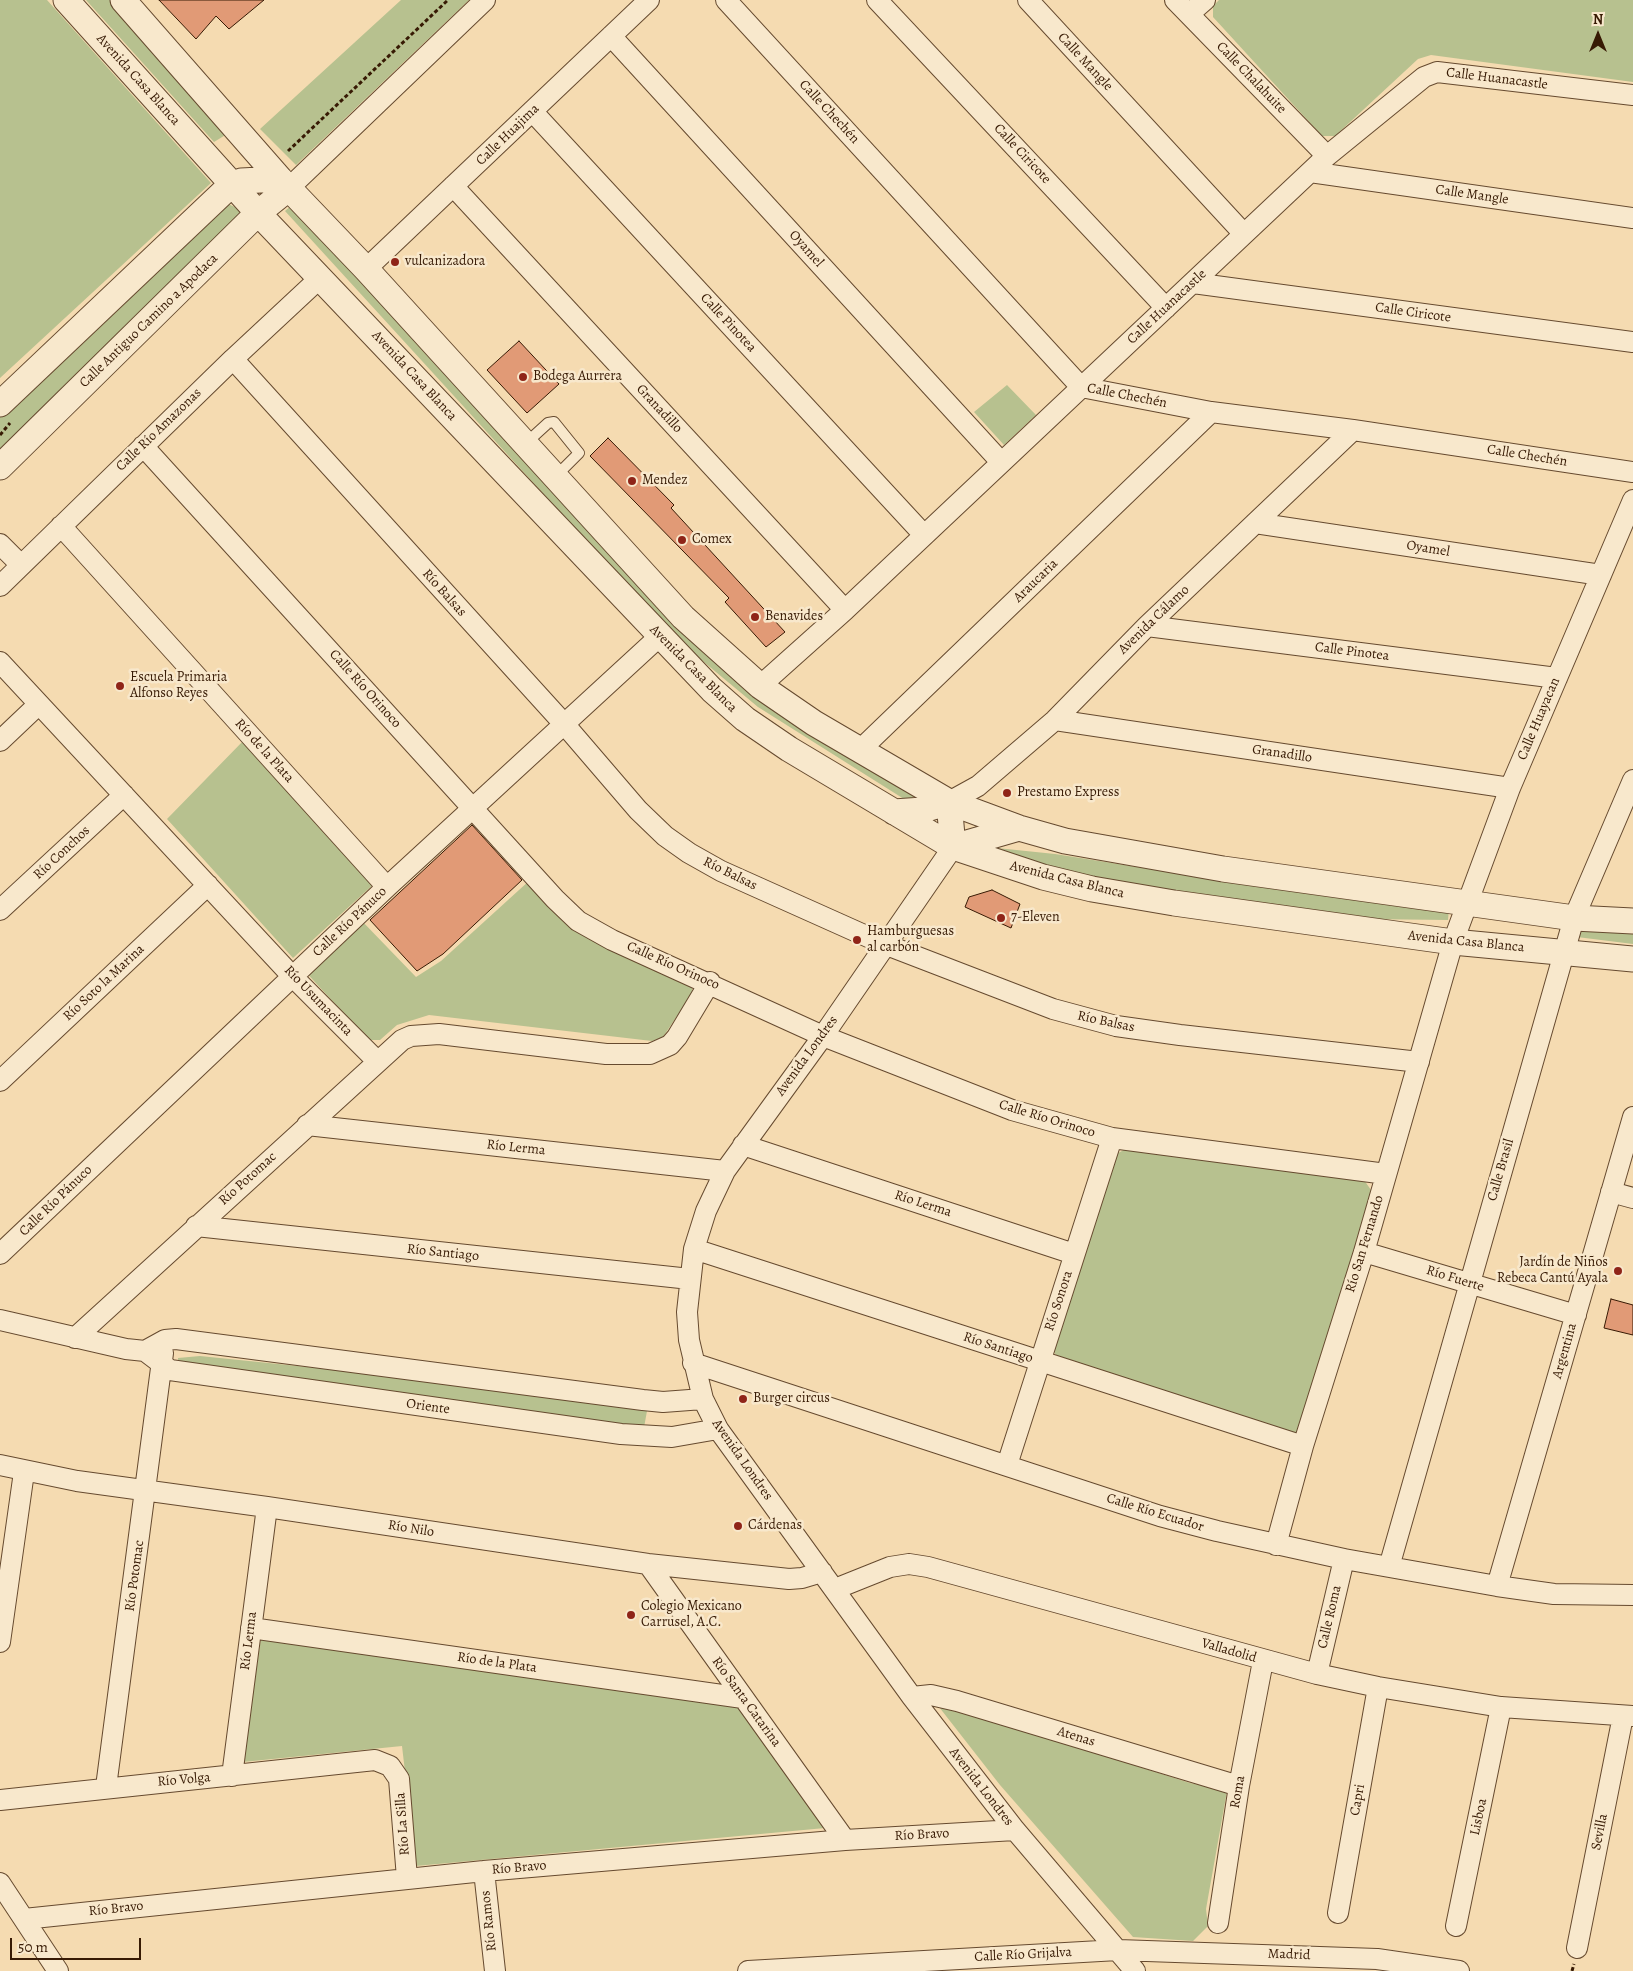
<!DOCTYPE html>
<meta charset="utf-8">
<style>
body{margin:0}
#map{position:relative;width:1633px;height:1971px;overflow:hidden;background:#f5dbb1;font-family:Alegreya,serif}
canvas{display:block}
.north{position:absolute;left:1573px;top:10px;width:50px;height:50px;-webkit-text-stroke:4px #f8e8cc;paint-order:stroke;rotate:0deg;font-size:14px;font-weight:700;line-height:20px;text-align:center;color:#371a04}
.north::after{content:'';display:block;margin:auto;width:18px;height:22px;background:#371a04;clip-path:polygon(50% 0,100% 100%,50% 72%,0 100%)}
.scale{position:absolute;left:10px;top:1938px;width:131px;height:22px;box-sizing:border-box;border:2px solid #371a04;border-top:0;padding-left:6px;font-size:15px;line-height:18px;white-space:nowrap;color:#371a04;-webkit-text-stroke:4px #f8e8cc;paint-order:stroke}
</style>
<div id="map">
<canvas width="1633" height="1971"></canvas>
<div class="north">N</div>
<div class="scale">50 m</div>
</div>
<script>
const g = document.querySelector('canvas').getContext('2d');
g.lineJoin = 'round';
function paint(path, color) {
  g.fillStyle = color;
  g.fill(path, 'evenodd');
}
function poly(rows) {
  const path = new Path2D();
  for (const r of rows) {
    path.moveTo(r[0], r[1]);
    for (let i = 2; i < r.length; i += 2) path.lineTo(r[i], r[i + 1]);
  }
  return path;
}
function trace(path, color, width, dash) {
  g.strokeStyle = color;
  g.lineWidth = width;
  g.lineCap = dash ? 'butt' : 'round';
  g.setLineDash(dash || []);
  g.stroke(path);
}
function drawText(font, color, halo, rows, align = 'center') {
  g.font = font + ' Alegreya,serif';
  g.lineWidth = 5;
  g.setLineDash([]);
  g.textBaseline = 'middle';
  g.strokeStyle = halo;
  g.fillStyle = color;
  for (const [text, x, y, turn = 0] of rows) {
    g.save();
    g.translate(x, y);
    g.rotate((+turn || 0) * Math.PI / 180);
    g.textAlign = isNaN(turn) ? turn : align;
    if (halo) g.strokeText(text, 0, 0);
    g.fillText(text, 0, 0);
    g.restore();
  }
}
paint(poly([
 [0,0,47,0,211,183,0,378],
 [86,0,113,0,232,131,214,142],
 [401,0,469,0,296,165,260,129],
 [1219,0,1633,0,1633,82,1431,55,1418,59,1335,136,1322,136,1213,17,1213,6],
 [221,201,242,210,235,221,0,449,0,405],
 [293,204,691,637,913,792,913,799,904,799,758,707,675,638,285,211],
 [1007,385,1036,415,1004,445,974,412],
 [245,739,375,883,293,958,167,819],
 [997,848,1055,854,1213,879,1449,909,1448,920,1364,919,1079,876],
 [530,880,690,982,693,992,663,1037,652,1041,429,1015,397,1025,380,1040,368,1040,303,969,360,919,416,977,441,961],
 [1581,922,1633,929,1633,944,1577,937],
 [1126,1149,1364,1180,1371,1190,1302,1428,1290,1436,1058,1359,1053,1350,1116,1154],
 [200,1356,581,1395,647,1411,643,1433,178,1367,178,1358],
 [261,1638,738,1704,825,1828,416,1866,402,1746,243,1762],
 [932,1698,1064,1743,1190,1783,1227,1791,1206,1909,1208,1926,1193,1941,1133,1937,1000,1785]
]), '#b7c18f');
const building = poly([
 [159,0,264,0,229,29,216,16,196,39,159,0],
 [519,341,559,384,527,413,487,370,519,341],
 [608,438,674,505,671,508,785,632,766,647,725,602,729,598,590,456,608,438],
 [472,825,522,880,443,954,417,971,370,920,472,825],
 [992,890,1020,904,1011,928,965,907,969,897,992,890],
 [1611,1299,1633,1305,1633,1335,1604,1328,1611,1299]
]);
paint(building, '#e19a76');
trace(building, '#371a04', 1);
const service = poly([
 [525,444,548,423,554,422,579,453,555,477]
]);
const minor = poly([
 [726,0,1081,387,1211,412,1353,430,1633,472],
 [877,0,1166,308],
 [1028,0,1244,234],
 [1175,0,1327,156],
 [1189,14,1205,0],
 [611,36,1001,462],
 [532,111,924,535],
 [1310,172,1633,218],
 [453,186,845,610],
 [289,188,485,0],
 [366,269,649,0],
 [1193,283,1633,342],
 [233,359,565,725,638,810,665,836,689,853,721,871,884,944,1053,1009,1116,1026,1180,1035,1419,1062],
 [143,446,555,899,578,921,612,940,823,1036,1012,1110,1112,1138,1386,1174],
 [1255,523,1601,575],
 [61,526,387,887],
 [0,544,21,565],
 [0,586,233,359,321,277],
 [1147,626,1557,678],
 [0,662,292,976,377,1061],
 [760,686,845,610,1327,156,1424,77,1437,72,1633,95],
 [1055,720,1510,788],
 [0,741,39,704],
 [860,750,1211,412],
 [949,802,978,786,1055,720,1147,626,1353,430],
 [953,847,823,1036,725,1171,706,1211,694,1249,687,1312,689,1340,703,1399,718,1429,912,1697,1015,1830,1135,1971],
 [0,910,124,795],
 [0,1081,208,885],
 [307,1125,725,1171],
 [743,1145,1074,1254],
 [1611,1192,1633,1198],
 [196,1226,690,1279],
 [694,1249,1303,1446],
 [1364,1252,1576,1315],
 [0,1254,387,887,660,636],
 [0,1320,126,1349,145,1351,165,1340,176,1339,643,1400,663,1402,703,1399],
 [75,1338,402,1040,411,1036,439,1034,606,1054,650,1054,670,1045,677,1037,710,982],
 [145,1351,170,1370,621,1434,672,1437,718,1429],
 [693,1363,1160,1516,1217,1531,1344,1559,1497,1586,1554,1594,1633,1595],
 [0,1465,77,1481,267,1507,648,1564,789,1579,802,1578,822,1572],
 [1007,1465,1112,1138],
 [1276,1545,1303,1446,1364,1252,1453,942,1510,788,1633,500],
 [648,1564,845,1840],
 [1389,1567,1574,918,1633,780],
 [1497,1586,1633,1117],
 [835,1589,890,1567,909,1564,928,1567,1317,1674,1378,1687,1501,1707,1633,1716],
 [251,1628,743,1698],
 [0,1642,24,1472],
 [1317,1674,1344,1559],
 [912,1697,931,1695,957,1701,1239,1786],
 [232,1776,267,1507],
 [106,1787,163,1353],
 [0,1800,375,1760,390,1766,399,1779,407,1878],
 [484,1871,495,1971],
 [0,1883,58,1971],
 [1338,1913,1378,1687],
 [24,1919,484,1871,845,1840,1015,1830],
 [1218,1923,1239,1786,1263,1661],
 [1456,1926,1501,1707],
 [1577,1948,1623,1716],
 [748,1971,1118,1950,1377,1959,1459,1971]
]);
const tertiary = poly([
 [66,0,258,213,712,690,745,719,789,749,953,847,1043,877,1092,889,1174,903,1453,942,1633,959],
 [123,0,280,179,366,269,683,617,760,686,814,723,949,802,1019,828,1065,841,1223,869,1574,918,1633,921],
 [0,404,232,184,241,181,280,179],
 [0,467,258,213,289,188],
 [894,812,923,810,949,802,953,847],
 [953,847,1019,828]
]);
trace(service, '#664a2f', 12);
trace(minor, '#664a2f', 22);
trace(tertiary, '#664a2f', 27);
trace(poly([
 [288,151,448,0],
 [0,435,10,423],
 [1572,1971,1574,1964]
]), '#371a04', 3, [4, 2.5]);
trace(service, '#f8e8cc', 10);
trace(minor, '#f8e8cc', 20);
trace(tertiary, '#f8e8cc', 25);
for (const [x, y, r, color] of [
 [395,262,5,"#8f2418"],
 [523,377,5,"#8f2418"],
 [632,481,5,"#8f2418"],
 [682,540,5,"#8f2418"],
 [755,617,5,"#8f2418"],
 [120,686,5,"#8f2418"],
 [1007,793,5,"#8f2418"],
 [1001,918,5,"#8f2418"],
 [857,940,5,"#8f2418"],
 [1618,1271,5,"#8f2418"],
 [743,1399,5,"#8f2418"],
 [738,1526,5,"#8f2418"],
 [631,1615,5,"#8f2418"]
]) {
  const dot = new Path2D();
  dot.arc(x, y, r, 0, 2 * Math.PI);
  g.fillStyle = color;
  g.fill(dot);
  trace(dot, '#f8e8cc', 2);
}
drawText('14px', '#371a04', '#f8e8cc', [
 ["Calle Mangle",1085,62,47],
 ["Calle Chalahuite",1251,78,46],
 ["Calle Huanacastle",1497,79,7],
 ["Avenida Casa Blanca",138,80,48],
 ["Calle Chechén",829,112,47],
 ["Calle Huajima",508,135,-44],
 ["Calle Ciricote",1022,154,47],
 ["Calle Mangle",1472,195,8],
 ["Oyamel",806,249,48],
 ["Calle Huanacastle",1167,307,-43],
 ["Calle Ciricote",1413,313,8],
 ["Calle Antiguo Camino a Apodaca",149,321,-44],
 ["Calle Pinotea",728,323,47],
 ["Avenida Casa Blanca",414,376,47],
 ["Calle Chechén",1127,396,11],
 ["Granadillo",659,409,47],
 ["Calle Río Amazonas",159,430,-44],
 ["Calle Chechén",1527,456,9],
 ["Oyamel",1428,549,9],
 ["Araucaria",1036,581,-44],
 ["Río Balsas",444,593,48],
 ["Avenida Cálamo",1154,620,-44],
 ["Calle Pinotea",1352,652,7],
 ["Avenida Casa Blanca",693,669,45],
 ["Calle Río Orinoco",365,689,48],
 ["Calle Huayacan",1539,719,-67],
 ["Río de la Plata",264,751,48],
 ["Granadillo",1282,754,8],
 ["Río Conchos",62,853,-43],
 ["Río Balsas",730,874,26],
 ["Avenida Casa Blanca",1067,880,14],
 ["Calle Río Pánuco",350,922,-43],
 ["Avenida Casa Blanca",1466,942,6],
 ["Calle Río Orinoco",673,966,24],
 ["Río Soto la Marina",104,983,-43],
 ["Río Usumacinta",318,1001,46],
 ["Río Balsas",1106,1022,12],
 ["Avenida Londres",807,1056,-54],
 ["Calle Río Orinoco",1047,1119,17],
 ["Río Lerma",516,1148,6],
 ["Calle Brasil",1501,1170,-74],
 ["Río Potomac",248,1179,-42],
 ["Calle Río Pánuco",56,1201,-44],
 ["Río Lerma",923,1204,18],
 ["Río San Fernando",1365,1244,-73],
 ["Río Santiago",443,1253,6],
 ["Río Fuerte",1455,1279,17],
 ["Río Sonora",1059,1301,-72],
 ["Río Santiago",998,1348,18],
 ["Argentina",1565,1351,-74],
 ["Oriente",428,1407,8],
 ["Avenida Londres",742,1460,55],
 ["Calle Río Ecuador",1155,1513,17],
 ["Río Nilo",411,1529,9],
 ["Río Potomac",135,1576,-82],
 ["Calle Roma",1330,1617,-77],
 ["Río Lerma",249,1641,-83],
 ["Valladolid",1229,1651,16],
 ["Río de la Plata",497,1663,8],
 ["Río Santa Catarina",746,1702,54],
 ["Atenas",1076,1737,17],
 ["Río Volga",184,1780,-5],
 ["Avenida Londres",981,1787,52],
 ["Roma",1238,1792,-80],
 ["Capri",1358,1800,-80],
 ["Lisboa",1479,1817,-78],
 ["Río La Silla",403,1824,-94],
 ["Sevilla",1600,1832,-79],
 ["Río Bravo",922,1835,-3],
 ["Río Bravo",519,1868,-5],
 ["Río Bravo",116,1909,-6],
 ["Río Ramos",489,1921,-96],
 ["Calle Río Grijalva",1023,1955,-3],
 ["Madrid",1289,1955,2]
]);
drawText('14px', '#371a04', '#f8e8cc', [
 ["vulcanizadora",405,262],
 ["Bodega Aurrera",533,377],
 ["Mendez",642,481],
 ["Comex",692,540],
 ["Benavides",765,617],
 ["Escuela Primaria",130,678],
 ["Alfonso Reyes",130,694],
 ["Prestamo Express",1017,793],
 ["7-Eleven",1011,918],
 ["Hamburguesas",867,932],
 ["al carbón",867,948],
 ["Jardín de Niños",1608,1263,"right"],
 ["Rebeca Cantú Ayala",1608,1279,"right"],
 ["Burger circus",753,1399],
 ["Cárdenas",748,1526],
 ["Colegio Mexicano",641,1607],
 ["Carrusel, A.C.",641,1623]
], 'left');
</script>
